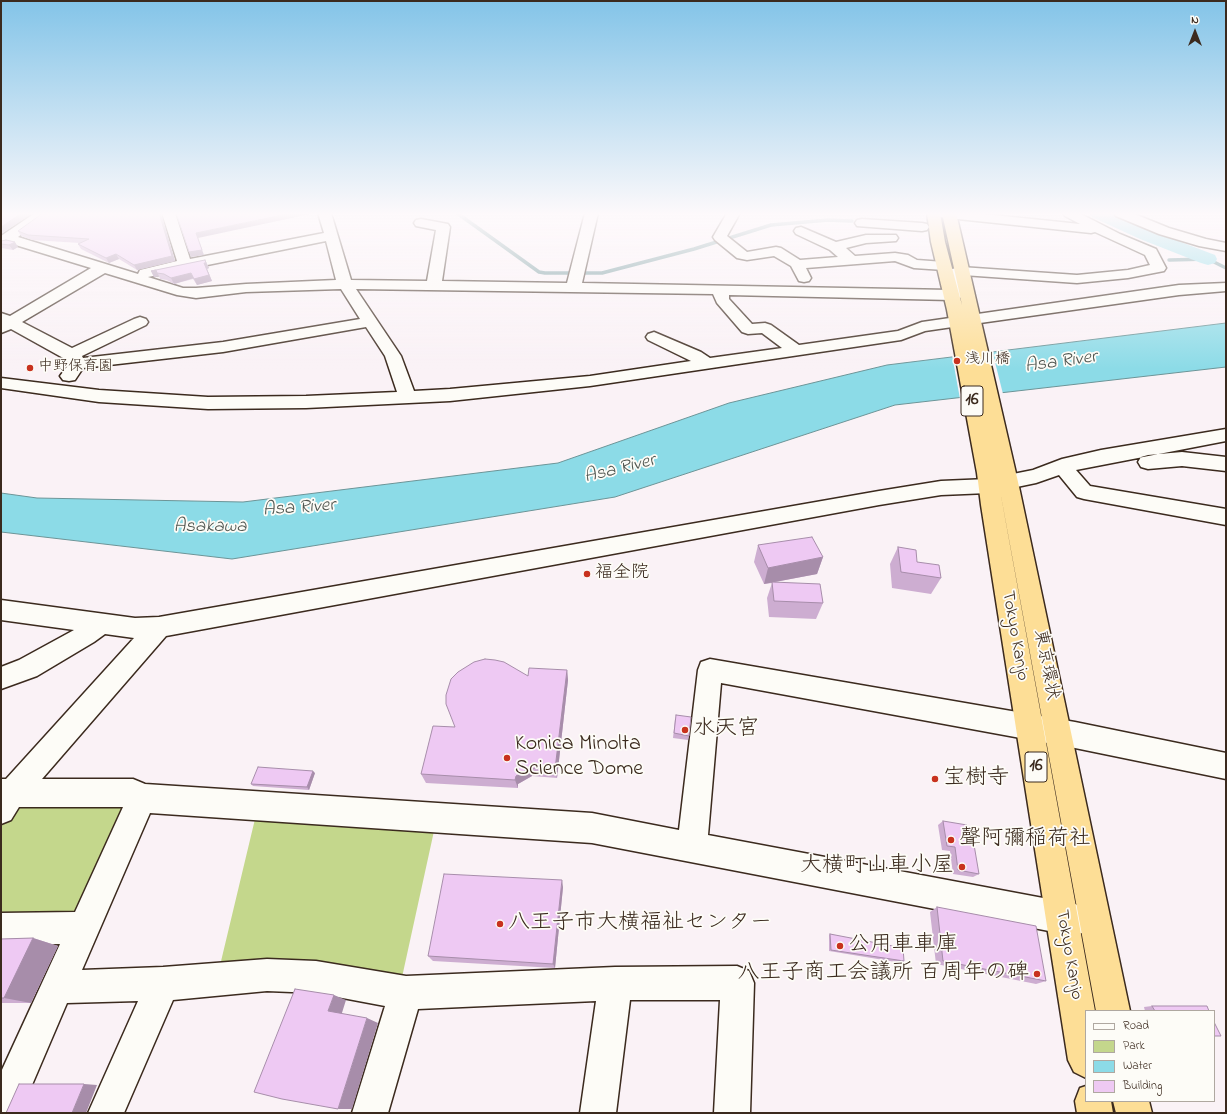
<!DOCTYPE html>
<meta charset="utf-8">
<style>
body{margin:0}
#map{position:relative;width:1227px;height:1114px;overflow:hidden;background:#faf2f6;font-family:"Indie Flower",sans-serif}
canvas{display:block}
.frame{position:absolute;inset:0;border:2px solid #3b2a1e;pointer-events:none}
.legend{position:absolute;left:1085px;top:1010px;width:130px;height:92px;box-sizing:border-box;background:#fdfcf7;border:1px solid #afa8a0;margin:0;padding:5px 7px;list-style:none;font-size:12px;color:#3b2a1e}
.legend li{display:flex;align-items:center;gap:8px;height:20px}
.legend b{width:20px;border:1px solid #afa8a0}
.north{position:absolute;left:1175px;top:12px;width:40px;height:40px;-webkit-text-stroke:3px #fdfcf7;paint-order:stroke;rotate:0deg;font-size:11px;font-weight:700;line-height:16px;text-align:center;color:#3b2a1e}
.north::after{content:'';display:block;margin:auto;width:14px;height:18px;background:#3b2a1e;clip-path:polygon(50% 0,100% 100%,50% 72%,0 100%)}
</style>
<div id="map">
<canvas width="1227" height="1114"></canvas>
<div class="frame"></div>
<ul class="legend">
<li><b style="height:5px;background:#fdfcf7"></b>Road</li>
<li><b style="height:11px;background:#c4d78c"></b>Park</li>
<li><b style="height:11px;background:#8cdbe7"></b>Water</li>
<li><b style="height:11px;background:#eec9f3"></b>Building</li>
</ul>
<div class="north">N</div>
</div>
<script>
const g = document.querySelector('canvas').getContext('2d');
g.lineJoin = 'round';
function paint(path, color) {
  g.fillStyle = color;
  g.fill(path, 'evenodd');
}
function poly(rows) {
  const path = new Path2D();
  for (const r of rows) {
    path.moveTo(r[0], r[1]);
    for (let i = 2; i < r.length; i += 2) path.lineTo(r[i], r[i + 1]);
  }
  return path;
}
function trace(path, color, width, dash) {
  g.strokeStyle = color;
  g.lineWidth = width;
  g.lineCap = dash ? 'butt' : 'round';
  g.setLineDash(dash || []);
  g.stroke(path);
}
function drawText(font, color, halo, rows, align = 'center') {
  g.font = font + ' "Indie Flower","Klee One",sans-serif';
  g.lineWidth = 3.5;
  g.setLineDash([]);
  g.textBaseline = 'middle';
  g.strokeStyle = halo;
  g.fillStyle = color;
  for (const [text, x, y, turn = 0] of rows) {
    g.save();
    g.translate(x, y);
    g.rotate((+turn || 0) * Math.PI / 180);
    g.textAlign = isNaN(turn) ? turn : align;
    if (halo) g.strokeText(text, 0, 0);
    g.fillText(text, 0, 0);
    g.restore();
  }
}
paint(poly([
 [12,793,133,793,83,928,1,929,1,810],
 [255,819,434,831,399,991,217,978]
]), '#c4d78c');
const water = poly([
 [1226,323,1226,367,895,405,615,497,232,559,1,532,1,493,37,498,243,502,558,463,729,403,887,365,1226,323]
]);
paint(water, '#8cdbe7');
trace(water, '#6c9497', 1);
paint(poly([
 [992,350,1003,394,960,399,952,355]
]), '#faf2f6');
trace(poly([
 [457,213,539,272,545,273,602,273,694,249,771,225,828,220,852,221],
 [1169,260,1208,259,1226,268]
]), '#6c9497', 3.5);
paint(poly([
 [1089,213,1112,213,1152,231,1215,255,1217,259,1215,263,1208,265,1201,263,1140,239,1092,217,1089,213]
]), '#8cdbe7');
const minor = poly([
 [35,213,50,213,18,237,138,274,140,270,177,261,162,213,175,213,190,259,324,233,318,213,331,213,351,280,427,281,436,230,416,226,414,223,416,220,421,219,448,224,450,227,442,281,567,283,585,213,598,213,582,283,950,290,948,277,950,272,952,269,961,267,1077,275,1128,270,1150,265,1145,255,1095,232,1091,233,939,217,934,216,933,213,974,213,1080,224,1065,216,1063,213,1079,213,1120,234,1156,249,1166,268,1164,271,1128,278,1077,283,963,275,966,294,963,297,951,300,729,295,729,299,752,324,765,323,771,325,799,345,898,331,922,322,1179,285,1226,283,1226,291,1179,295,973,324,925,331,901,340,590,386,450,401,306,408,208,409,99,402,1,388,1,378,99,390,208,397,306,396,397,392,385,356,366,327,223,352,83,368,75,380,69,381,63,380,60,376,69,364,65,359,11,329,1,333,1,313,10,316,91,268,9,243,1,246,1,236,35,213],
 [326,241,336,280,246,284,196,288,183,288,148,277,326,241],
 [105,273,177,295,196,298,246,292,341,289,360,319,223,342,83,358,82,356,146,325,148,322,146,319,140,317,134,319,72,348,22,322,105,273],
 [356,289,713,294,717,303,742,332,748,334,762,333,782,348,710,358,701,352,654,332,648,334,646,337,648,340,691,361,590,376,450,389,414,391,401,356,356,289],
 [727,213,740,213,727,236,747,252,776,247,781,248,800,260,838,257,830,250,796,234,794,231,796,228,801,227,836,242,866,235,896,235,898,238,896,241,866,243,846,248,855,256,895,253,908,255,917,260,944,262,949,263,951,266,949,269,944,270,914,268,895,261,806,268,811,278,809,281,804,282,799,281,791,266,774,256,747,260,737,258,715,240,713,237,727,213],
 [1114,213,1132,213,1169,228,1206,239,1226,243,1226,251,1199,246,1159,234,1116,216,1114,213],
 [862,219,922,223,927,224,929,227,927,230,922,231,857,226,855,223,857,220,862,219],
 [1226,429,1226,441,1076,470,1090,486,1226,509,1226,525,1084,499,1077,497,1059,475,1036,483,988,493,941,495,879,505,166,636,42,779,133,779,145,784,592,813,679,830,698,670,701,662,710,659,1075,722,1226,753,1226,779,1075,748,721,683,708,835,1075,904,1086,909,1091,920,1086,931,1075,936,592,843,150,813,82,970,163,967,267,959,316,961,406,976,615,967,737,966,749,971,754,983,750,1113,714,1113,720,1000,630,1000,616,1113,580,1113,596,1001,418,1009,388,1113,352,1113,385,1006,316,993,267,991,173,1000,124,1113,88,1113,138,1001,67,1003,20,1113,1,1113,1,1072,60,944,1,945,1,913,75,912,123,807,19,807,11,820,1,824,1,779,6,779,134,638,105,634,94,642,37,676,1,689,1,667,19,660,74,630,1,620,1,600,135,618,159,617,879,491,941,481,988,479,1033,470,1062,459,1101,450,1226,429],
 [1182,452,1226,457,1226,471,1182,466,1148,469,1141,467,1138,462,1141,457,1148,455,1182,452]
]);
const highway = poly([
 [927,213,940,213,945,242,962,305,942,213,956,213,1018,482,1130,1011,1096,1011,999,485,1095,1011,1086,1011,1086,1078,1074,1072,1068,1060,981,505,977,473,947,310,931,242,927,213],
 [1086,1086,1086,1101,1111,1101,1113,1113,1077,1113,1075,1101,1080,1088,1086,1086],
 [1113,1101,1149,1101,1152,1113,1116,1113,1113,1101]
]);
trace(minor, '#3b2a1e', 3);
trace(highway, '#3b2a1e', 3);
paint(minor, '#fdfcf7');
paint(highway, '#fdde96');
paint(poly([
 [161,213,175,261,137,270,119,259,109,263,81,249,78,244,80,243,32,240,21,236,18,231],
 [1,241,18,247,13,250,1,248],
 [205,260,209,268,207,269,212,281,197,285,193,279,174,284,167,280,160,279,159,276,154,277,151,271],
 [758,545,823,557,817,574,775,582,823,603,816,619,769,617,767,598,772,583,764,584,754,562],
 [898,547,917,562,941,578,931,594,892,588,890,564],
 [567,670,568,680,557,778,532,776,518,784,518,788,426,783,421,774,455,727,528,676],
 [675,719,689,736,688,740,673,738],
 [315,773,309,790,253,786,251,784],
 [943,821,968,832,979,874,973,877,953,874,950,851,942,850,938,825],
 [563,887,555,968,433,961,428,956],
 [937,907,1046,981,1036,984,936,964,930,912],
 [830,934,904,961,902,963,829,951,829,935],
 [33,938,58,946,31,1003,1,1003,1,939],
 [1152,1006,1209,1011,1145,1011,1144,1007]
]), '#cdadd1');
paint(poly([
 [22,213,33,213,1,234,1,227],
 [159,213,161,213,175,261,137,270,134,265],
 [292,213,315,213,198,238,204,255,191,257,189,252,196,233],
 [15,242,18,247,13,250,9,245],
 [116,254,119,259,109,263,106,258],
 [205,260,209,268,207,269,212,281,197,285,194,279],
 [156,270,159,276,154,277,151,271],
 [191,273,194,278,174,284,171,278],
 [823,557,817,574,764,584,768,568],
 [567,670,568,680,557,778,555,769],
 [530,768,532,776,518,784,518,788,515,780,516,776],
 [313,771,315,773,309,790,307,787],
 [562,880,563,887,555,968,553,964],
 [33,938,58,946,31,1003,4,998],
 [334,995,346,1000,341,1016,328,1011],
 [367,1018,378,1023,352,1109,338,1109],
 [84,1084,97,1085,86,1113,72,1113]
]), '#a78daa');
const building = poly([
 [1,213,22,213,1,227,1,213],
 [43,213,159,213,172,256,134,265,116,254,106,258,78,244,89,239,28,235,18,231,43,213],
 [176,213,292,213,196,233,202,250,189,252,176,213],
 [6,240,15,242,9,245,1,244,1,241,6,240],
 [205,260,206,263,204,263,209,275,194,279,191,273,171,278,164,274,157,273,156,270,151,271,205,260],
 [812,537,823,557,768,568,758,545,812,537],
 [898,547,916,550,917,562,939,565,941,578,901,572,898,547],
 [772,582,820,584,823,603,774,601,772,582],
 [485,659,495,660,504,662,528,676,529,668,567,670,555,769,530,768,516,776,515,780,421,774,433,726,455,727,446,704,446,695,451,679,458,672,474,662,485,659],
 [676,715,691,717,689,736,674,733,676,715],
 [258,767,313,771,307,787,251,784,258,767],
 [943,821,967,825,968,832,972,833,979,874,958,870,955,847,947,846,943,821],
 [444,874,562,880,553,964,428,956,444,874],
 [937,907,1036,926,1046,981,943,961,937,907],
 [830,934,903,948,904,961,831,950,830,934],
 [33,938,4,998,1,998,1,939,33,938],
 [295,989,334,995,328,1011,367,1018,338,1109,282,1099,254,1092,295,989],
 [1152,1006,1207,1006,1209,1011,1155,1011,1152,1006],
 [1214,1022,1221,1036,1214,1036,1214,1022],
 [19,1084,84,1084,72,1113,6,1113,19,1084]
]);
paint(building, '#eec9f3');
trace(building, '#a78daa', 1);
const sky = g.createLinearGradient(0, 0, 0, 369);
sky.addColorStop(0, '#83c4e8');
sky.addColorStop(0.58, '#fdf9fb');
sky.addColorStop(1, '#fdf9fb00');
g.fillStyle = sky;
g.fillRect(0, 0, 1227, 369);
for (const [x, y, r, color] of [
 [957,361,4,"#c8321e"],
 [30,368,4,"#c8321e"],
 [587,574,4,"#c8321e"],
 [685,730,4,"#c8321e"],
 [507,758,4,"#c8321e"],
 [935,779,4,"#c8321e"],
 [951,840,4,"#c8321e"],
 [962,867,4,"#c8321e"],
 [500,924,4,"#c8321e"],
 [840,946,4,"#c8321e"],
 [1037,974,4,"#c8321e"]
]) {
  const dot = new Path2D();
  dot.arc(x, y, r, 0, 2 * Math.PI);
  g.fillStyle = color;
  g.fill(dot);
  trace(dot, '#fdfcf7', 1.5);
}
drawText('15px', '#3b2a1e', '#fdfcf7', [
 ["浅川橋",965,361],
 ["中野保育園",38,368]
], 'left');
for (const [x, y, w] of [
 [972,401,22],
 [1036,767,22]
]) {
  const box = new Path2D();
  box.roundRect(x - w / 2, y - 15, w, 30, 3);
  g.fillStyle = '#fdfcf7';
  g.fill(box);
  trace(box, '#3b2a1e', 1);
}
drawText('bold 17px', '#3b2a1e', null, [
 ["16",972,401],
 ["16",1036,767]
]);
drawText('18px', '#3b2a1e', '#fdfcf7', [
 ["福全院",595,574]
], 'left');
drawText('18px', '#3b2a1e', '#fdfcf7', [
 ["Tokyo Kanjo",1014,636,80],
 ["東京環状",1045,665,79],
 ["Tokyo Kanjo",1068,955,80]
]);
drawText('italic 19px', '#4f5650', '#fdfcf7', [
 ["Asa River",1061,363,-8],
 ["Asa River",620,470,-14],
 ["Asa River",299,509,-4],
 ["Asakawa",210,528]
]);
drawText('22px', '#3b2a1e', '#fdfcf7', [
 ["水天宮",693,730],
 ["Konica Minolta",515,745],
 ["Science Dome",515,770],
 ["宝樹寺",943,779],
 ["聲阿彌稲荷社",959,840],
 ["大横町山車小屋",954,867,"right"],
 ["八王子市大横福祉センター",508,924],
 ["公用車車庫",848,946],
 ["八王子商工会議所 百周年の碑",1029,974,"right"]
], 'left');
</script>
